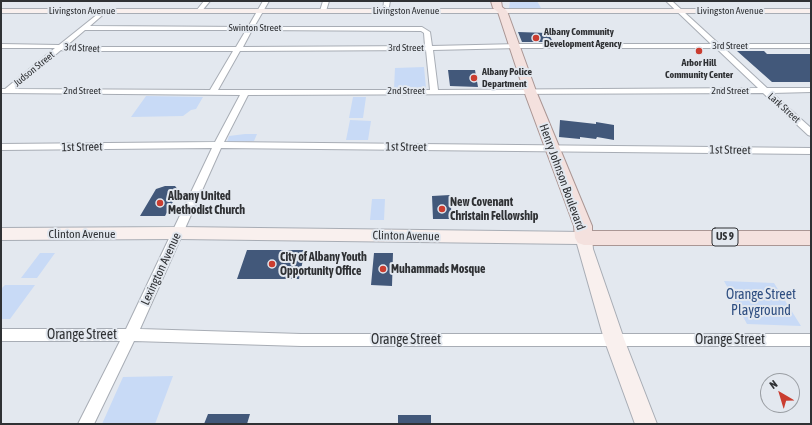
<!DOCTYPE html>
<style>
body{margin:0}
#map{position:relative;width:812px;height:425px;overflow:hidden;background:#e3e8ef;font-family:"Asap Condensed",sans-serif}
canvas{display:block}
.frame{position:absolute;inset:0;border:2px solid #2f3134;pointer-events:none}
.north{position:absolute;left:760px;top:373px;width:40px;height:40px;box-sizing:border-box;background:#e3e8ef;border:1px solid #9b9fa4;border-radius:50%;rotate:322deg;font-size:11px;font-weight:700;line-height:16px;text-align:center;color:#2f3134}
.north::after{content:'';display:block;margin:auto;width:14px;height:18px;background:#ca3d30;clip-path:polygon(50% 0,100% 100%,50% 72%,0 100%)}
</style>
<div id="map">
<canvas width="812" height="425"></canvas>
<div class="frame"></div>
<div class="north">N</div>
</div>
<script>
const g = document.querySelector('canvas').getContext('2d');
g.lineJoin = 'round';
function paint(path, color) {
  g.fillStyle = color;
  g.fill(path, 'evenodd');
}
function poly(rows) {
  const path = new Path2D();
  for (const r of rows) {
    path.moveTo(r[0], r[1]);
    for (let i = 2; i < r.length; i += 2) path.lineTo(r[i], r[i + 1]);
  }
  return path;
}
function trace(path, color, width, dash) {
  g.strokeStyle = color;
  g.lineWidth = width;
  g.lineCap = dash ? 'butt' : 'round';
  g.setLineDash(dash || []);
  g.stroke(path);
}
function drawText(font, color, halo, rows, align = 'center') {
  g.font = font + ' "Asap Condensed",sans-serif';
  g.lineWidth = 4;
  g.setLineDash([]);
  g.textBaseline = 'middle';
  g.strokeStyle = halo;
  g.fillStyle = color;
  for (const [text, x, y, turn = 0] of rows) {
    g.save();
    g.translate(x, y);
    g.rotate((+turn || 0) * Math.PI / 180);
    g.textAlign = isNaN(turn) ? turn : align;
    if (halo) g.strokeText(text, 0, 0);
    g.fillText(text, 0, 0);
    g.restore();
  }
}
paint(poly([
 [510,1,537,1,541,8,509,9],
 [424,67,426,88,394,89,395,68],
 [146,96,203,97,196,109,191,110,183,116,131,117],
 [353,97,366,97,363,118,349,118],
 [350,120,371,121,368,140,346,140],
 [245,134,257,134,254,141,227,142,229,136],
 [372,199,385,199,384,220,370,220],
 [40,253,55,253,37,278,21,278],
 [724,281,774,283,801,326,747,324],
 [5,285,35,285,10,319,1,319,1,289],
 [173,376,155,424,102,424,123,377]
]), '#c8daf6');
paint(poly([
 [518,32,548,33,553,42,522,42],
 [737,51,764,51,767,54,811,54,811,82,772,82],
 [448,70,475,70,478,87,450,86],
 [560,120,596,124,596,122,614,125,614,140,597,137,596,139,580,137,580,139,559,137],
 [165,186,175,186,179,191,165,216,140,216,156,189],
 [450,195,452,219,433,219,432,196],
 [247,250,305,250,299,279,237,279],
 [374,253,393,253,392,286,371,285],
 [208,414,250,414,247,424,204,424],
 [398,415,431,415,431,424,398,424]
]), '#42587a');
const street = poly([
 [204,1,210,1,201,12,197,12,196,11,204,1],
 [263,1,269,1,254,27,422,27,430,32,432,46,519,44,711,44,666,1,672,1,719,44,811,44,811,48,724,48,767,88,811,88,811,92,772,93,811,128,811,136,808,135,763,93,248,95,224,142,811,148,811,154,221,148,140,329,301,334,811,334,811,346,301,346,134,341,94,424,78,424,120,341,1,341,1,329,126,329,212,148,1,150,1,144,215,142,240,95,1,93,1,89,5,89,55,48,1,48,1,44,59,45,104,9,106,10,106,12,90,26,248,27,263,1],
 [85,30,246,30,236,47,65,47,85,30],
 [252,30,421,31,424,33,425,46,243,47,252,30],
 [519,48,716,48,758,88,438,90,433,50,519,48],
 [61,50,66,51,233,51,210,90,15,89,61,50],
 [426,50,430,90,218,90,240,51,426,50],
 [323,1,329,1,326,11,323,13,320,11,323,1],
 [384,1,390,1,388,12,383,11,384,1]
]);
const secondary = poly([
 [1,9,811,9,811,13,1,13,1,9],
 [178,227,584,232,590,234,592,238,593,249,624,339,657,424,635,424,604,339,577,244,178,239,1,240,1,228,178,227]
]);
const primary = poly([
 [491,1,501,1,502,7,507,11,536,91,592,226,592,231,811,231,811,245,584,245,578,243,575,238,574,226,524,91,498,12,493,8,491,1]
]);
trace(street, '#a8adb5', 2);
trace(secondary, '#a8adb5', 2);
trace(primary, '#aa9694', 2);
paint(street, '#fff');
paint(secondary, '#f9f0ee');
paint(primary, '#f4e1de');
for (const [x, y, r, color] of [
 [536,38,4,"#ca3d30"],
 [699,51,4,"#ca3d30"],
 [474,78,4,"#ca3d30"],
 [160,203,4,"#ca3d30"],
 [442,209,4,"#ca3d30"],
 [272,264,4,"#ca3d30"],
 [383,269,4,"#ca3d30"]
]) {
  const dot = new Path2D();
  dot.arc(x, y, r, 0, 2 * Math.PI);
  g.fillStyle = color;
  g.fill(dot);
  trace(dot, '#e3e8ef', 1.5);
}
drawText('10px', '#2f3134', '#e3e8ef', [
 ["Livingston Avenue",82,11],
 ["Livingston Avenue",406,11],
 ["Livingston Avenue",730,11],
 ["Swinton Street",255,28],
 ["3rd Street",730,46],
 ["3rd Street",82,48,3],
 ["3rd Street",406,48],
 ["Judson Street",34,69,-39],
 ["2nd Street",82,91],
 ["2nd Street",406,91],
 ["2nd Street",730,91],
 ["Lark Street",784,108,42]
]);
drawText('bold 10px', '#2f3134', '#e3e8ef', [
 ["Albany Community",544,32],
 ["Development Agency",544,44],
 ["Arbor Hill",699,63,"center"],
 ["Community Center",699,75,"center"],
 ["Albany Police",482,72],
 ["Department",482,84]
], 'left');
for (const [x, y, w] of [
 [725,237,26]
]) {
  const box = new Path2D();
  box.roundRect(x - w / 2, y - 9, w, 18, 3);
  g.fillStyle = '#e3e8ef';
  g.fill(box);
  trace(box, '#2f3134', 1);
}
drawText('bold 11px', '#2f3134', null, [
 ["US 9",725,237]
]);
drawText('12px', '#2f3134', '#e3e8ef', [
 ["1st Street",82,147,-1],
 ["1st Street",406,147,1],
 ["1st Street",730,150,1],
 ["Henry Johnson Boulevard",562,177,70],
 ["Clinton Avenue",82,234],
 ["Clinton Avenue",406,236,1],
 ["Lexington Avenue",161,269,-65]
]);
drawText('bold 12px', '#2f3134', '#e3e8ef', [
 ["Albany United",168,196],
 ["Methodist Church",168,210],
 ["New Covenant",450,202],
 ["Christain Fellowship",450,216],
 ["City of Albany Youth",280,257],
 ["Opportunity Office",280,271],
 ["Muhammads Mosque",391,269]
], 'left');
drawText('14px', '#2e4e81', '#e3e8ef', [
 ["Orange Street",761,295],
 ["Playground",761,311]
]);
drawText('14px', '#2f3134', '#e3e8ef', [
 ["Orange Street",82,335],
 ["Orange Street",406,340],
 ["Orange Street",730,340]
]);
</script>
